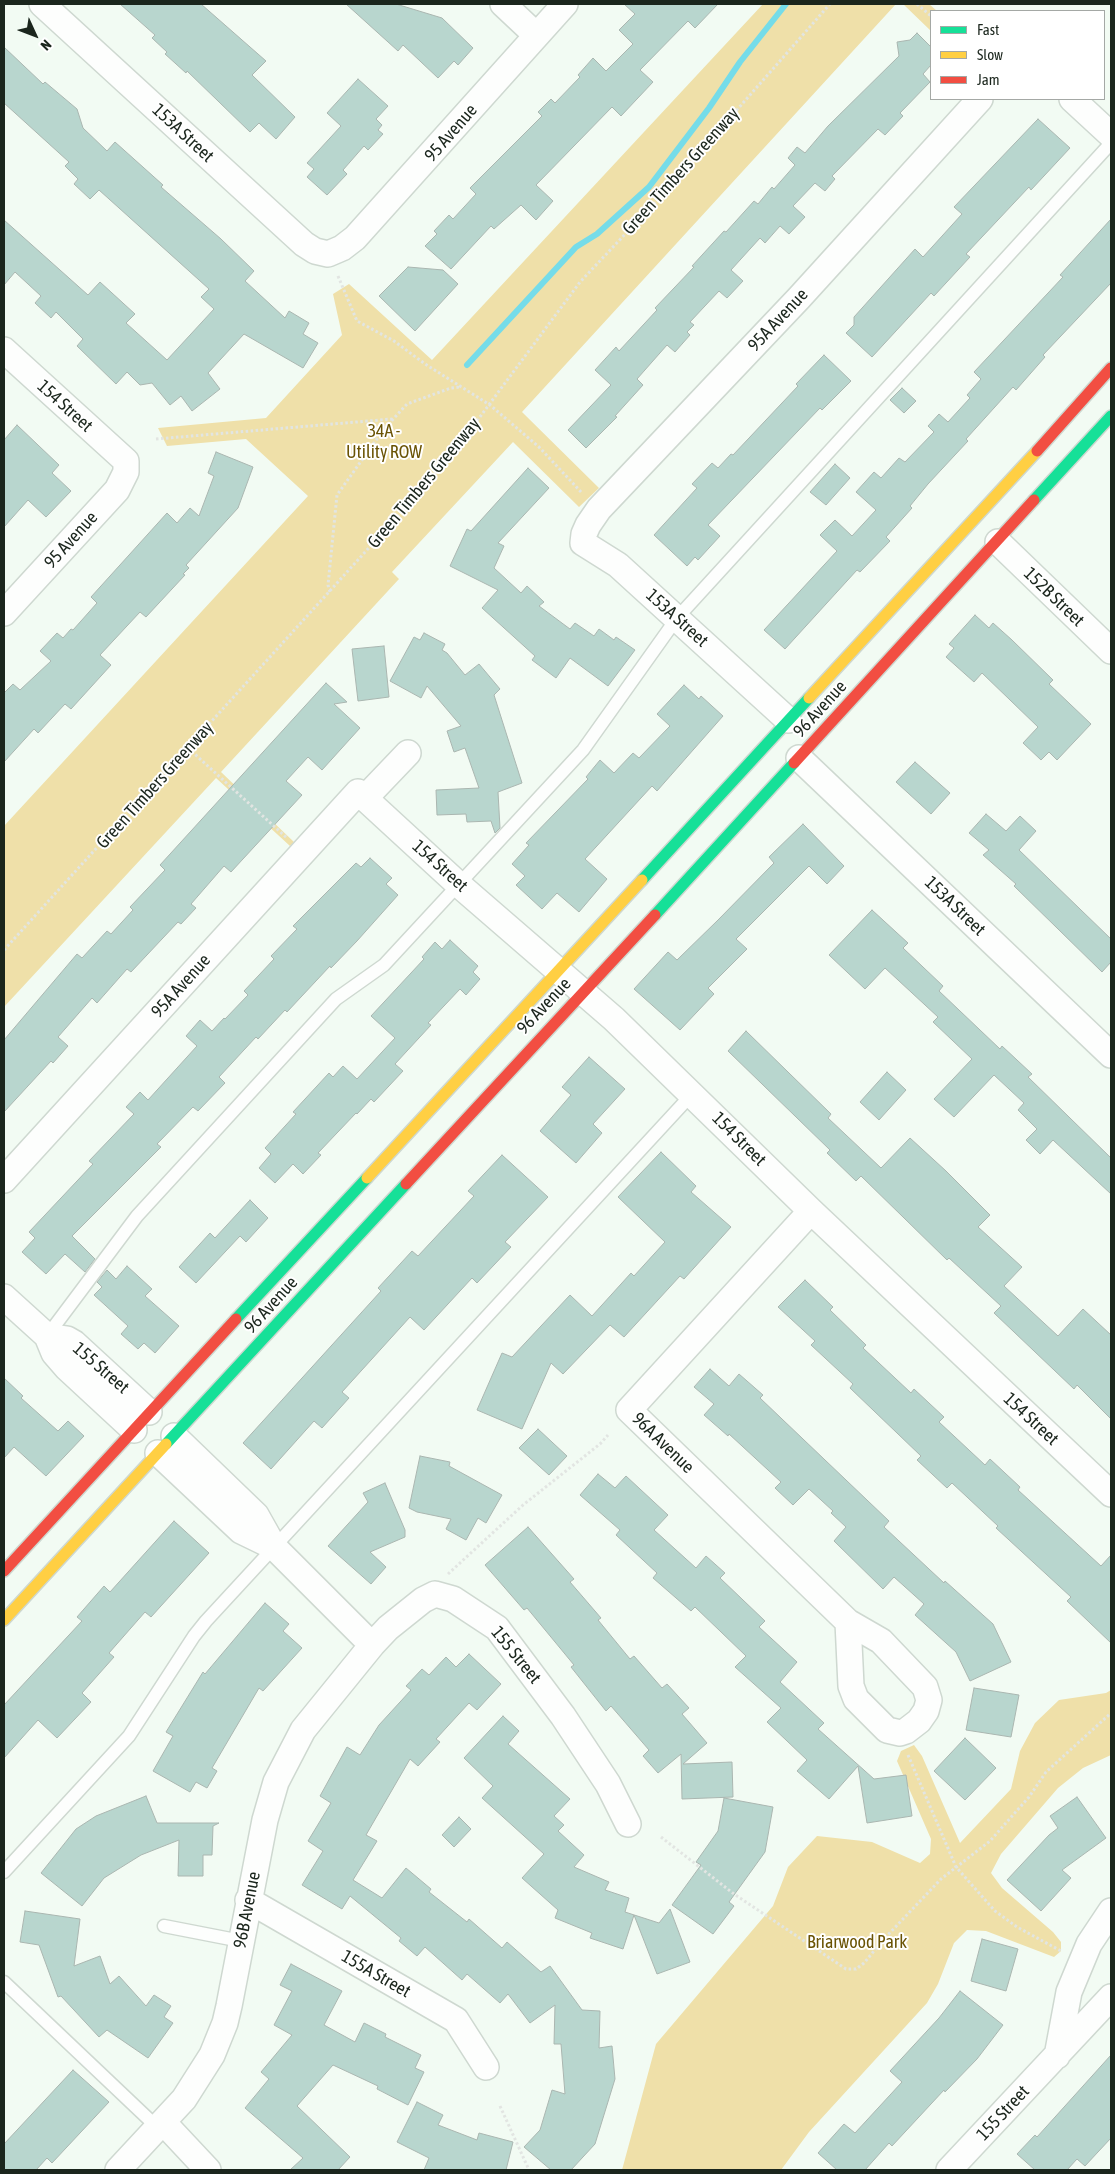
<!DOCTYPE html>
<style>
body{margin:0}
#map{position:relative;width:1115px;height:2174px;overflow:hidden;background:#f2fbf3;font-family:"Asap Condensed",sans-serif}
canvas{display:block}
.frame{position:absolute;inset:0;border:5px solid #1b261d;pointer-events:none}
.legend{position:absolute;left:930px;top:10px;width:175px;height:90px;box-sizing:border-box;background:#fff;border:1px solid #a4a8a5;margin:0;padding:6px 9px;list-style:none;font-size:15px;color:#1b261d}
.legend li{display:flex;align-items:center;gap:10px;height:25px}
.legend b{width:25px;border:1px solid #a4a8a5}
.north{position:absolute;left:10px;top:10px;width:50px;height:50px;-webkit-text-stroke:4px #fff;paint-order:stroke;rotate:133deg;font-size:14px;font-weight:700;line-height:20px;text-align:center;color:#1b261d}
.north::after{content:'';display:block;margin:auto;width:18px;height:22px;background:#1b261d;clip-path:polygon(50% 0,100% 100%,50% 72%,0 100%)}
</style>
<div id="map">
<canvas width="1115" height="2174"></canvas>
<div class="frame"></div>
<ul class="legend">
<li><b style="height:6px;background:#16e098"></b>Fast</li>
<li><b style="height:6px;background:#ffcf43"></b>Slow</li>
<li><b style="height:6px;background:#f24e42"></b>Jam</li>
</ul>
<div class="north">N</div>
</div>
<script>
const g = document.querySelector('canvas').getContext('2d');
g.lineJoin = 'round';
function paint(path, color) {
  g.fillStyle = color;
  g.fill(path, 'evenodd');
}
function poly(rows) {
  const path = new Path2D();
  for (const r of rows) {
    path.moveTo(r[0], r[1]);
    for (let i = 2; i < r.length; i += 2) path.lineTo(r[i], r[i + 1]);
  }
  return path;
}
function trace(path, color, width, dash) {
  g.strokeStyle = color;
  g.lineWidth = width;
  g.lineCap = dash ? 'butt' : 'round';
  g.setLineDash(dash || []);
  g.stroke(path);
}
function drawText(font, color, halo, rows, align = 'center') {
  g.font = font + ' "Asap Condensed",sans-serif';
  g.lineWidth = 4;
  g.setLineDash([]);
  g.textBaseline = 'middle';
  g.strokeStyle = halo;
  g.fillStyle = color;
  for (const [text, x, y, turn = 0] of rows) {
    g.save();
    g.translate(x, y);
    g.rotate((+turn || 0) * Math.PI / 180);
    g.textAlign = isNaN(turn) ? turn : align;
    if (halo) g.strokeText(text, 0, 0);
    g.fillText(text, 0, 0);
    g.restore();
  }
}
paint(poly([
 [763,4,896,4,522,412,599,488,579,507,513,442,392,572,399,579,221,772,294,842,290,846,216,778,4,1007,4,826,308,496,246,439,167,446,158,428,266,418,342,335,333,294,349,284,432,360],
 [903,4,929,4,937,11,931,11,931,31],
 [1111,1690,1111,1755,1083,1768,1058,1788,1001,1854,991,1873,1002,1888,1053,1932,1061,1942,1061,1951,1054,1957,986,1931,967,1930,954,1943,938,1984,927,2003,809,2132,781,2170,622,2170,656,2044,773,1906,788,1867,817,1836,872,1842,920,1863,930,1854,931,1839,897,1761,901,1751,914,1745,922,1756,960,1843,1011,1789,1020,1751,1035,1723,1059,1700,1106,1693]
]), '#efe0a9');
trace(poly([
 [467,365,576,247,597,234,649,187,709,108,740,62,786,4]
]), '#75dce9', 6);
const building = poly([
 [120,4,201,4,266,61,252,75,295,117,276,139,259,123,250,132,187,71,186,73,165,54,167,52,152,38,155,35,120,4],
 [346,4,396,4,442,18,473,48,458,65,454,61,438,78,403,45,398,51,346,4],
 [624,4,718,4,695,28,688,21,640,70,653,82,621,116,612,107,536,185,553,201,536,220,521,205,494,229,491,226,451,269,425,246,437,234,434,231,449,215,453,219,476,194,470,188,542,116,538,112,551,99,555,103,580,77,578,75,593,58,606,71,633,44,619,30,635,14,624,4],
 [917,33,931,47,931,65,923,74,930,82,900,113,903,116,885,135,878,129,832,176,835,179,825,191,815,183,793,206,805,217,789,234,780,226,765,243,760,238,731,270,743,281,727,298,719,291,690,322,694,325,687,332,690,335,675,352,667,345,637,379,643,385,615,416,617,417,586,448,568,430,611,385,595,370,616,347,619,351,657,310,655,308,694,267,692,266,724,231,726,232,754,201,758,204,772,187,774,189,795,165,788,158,797,147,805,153,828,126,899,56,897,42,910,40,917,33],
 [4,47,43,84,45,82,77,109,83,128,107,151,115,142,163,185,161,187,221,239,254,271,245,281,285,318,289,311,309,323,303,334,318,343,303,368,244,334,208,373,220,389,192,411,181,396,170,405,152,383,140,385,127,372,116,384,77,346,83,339,56,312,51,318,35,303,41,296,15,272,4,285,4,220,88,295,100,282,135,314,126,323,167,360,214,309,201,297,209,289,99,190,90,199,74,184,78,179,65,166,69,162,4,103,4,47],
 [358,79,388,106,376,119,382,125,378,130,383,134,368,150,364,146,343,170,347,174,327,195,307,177,314,169,307,163,341,126,327,113,358,79],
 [1038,119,1070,148,1031,190,1029,187,966,254,970,257,934,296,931,293,872,357,846,333,854,325,854,317,915,249,923,257,962,214,954,207,1038,119],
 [1111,219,1111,283,1043,355,1045,357,1016,390,1013,387,966,439,968,441,928,484,910,506,912,508,886,537,890,541,860,572,857,570,785,649,764,630,837,551,820,535,835,520,852,536,876,510,856,492,874,472,881,478,899,458,905,462,934,432,928,426,939,414,948,422,970,398,967,395,981,379,974,372,1063,277,1060,275,1111,219],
 [408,267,443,270,458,284,415,331,379,296,408,267],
 [824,355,851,381,822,410,820,408,708,525,720,536,698,560,695,557,687,566,654,535,697,488,692,484,712,463,718,468,731,454,733,455,798,386,796,384,824,355],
 [902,388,916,401,904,413,890,400,902,388],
 [17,425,59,465,52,473,71,491,46,517,28,500,4,527,4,440,17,425],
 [216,452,253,467,238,508,186,565,189,568,183,574,185,575,146,617,140,612,100,655,111,665,71,709,65,704,38,733,34,729,4,762,4,693,13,684,20,690,51,661,40,651,57,633,63,638,71,629,73,630,97,603,91,597,167,513,177,523,190,508,199,516,214,476,208,473,216,452],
 [835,464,850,478,826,505,810,492,835,464],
 [528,468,549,488,498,543,504,546,494,568,521,593,527,586,544,602,539,606,570,629,575,623,594,636,599,629,614,640,616,637,635,650,608,686,570,658,556,678,532,660,535,656,482,608,498,590,450,566,467,529,471,531,528,468],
 [975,615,989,628,993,623,1012,640,1053,680,1049,684,1091,724,1057,760,1049,752,1041,760,1023,743,1038,727,982,673,974,682,946,657,954,648,949,644,975,615],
 [424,633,445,644,442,650,447,653,465,675,479,664,500,689,494,695,522,783,498,792,500,828,495,833,491,821,467,822,466,814,437,815,436,790,479,788,465,748,454,752,447,731,461,726,427,686,421,698,390,681,414,637,420,640,424,633],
 [384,646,389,697,358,701,352,649,384,646],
 [326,683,347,702,334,704,360,728,322,770,308,757,286,781,302,795,231,872,224,866,191,904,196,908,181,924,178,922,131,972,127,969,97,1003,92,998,58,1037,68,1046,53,1063,51,1061,4,1112,4,1040,77,954,82,958,107,931,111,934,133,910,130,907,165,870,160,865,326,683],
 [684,685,699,699,701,696,723,716,657,791,652,786,585,859,607,879,579,912,557,893,542,909,516,885,525,876,512,864,529,845,526,843,588,779,586,777,600,760,614,773,633,753,639,758,670,726,657,714,684,685],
 [915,762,950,793,931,814,896,782,915,762],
 [986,814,1006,831,1020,816,1036,831,1019,850,1111,939,1111,962,1102,972,1014,886,1016,884,983,855,989,850,969,833,986,814],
 [803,824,844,866,827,884,809,866,736,939,747,949,708,988,714,994,680,1030,634,989,668,952,677,960,718,920,774,863,769,857,803,824],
 [370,858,392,878,386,884,398,895,357,941,331,968,330,966,287,1012,285,1010,258,1039,256,1037,219,1077,225,1083,198,1111,193,1107,157,1144,161,1147,72,1236,95,1259,85,1272,65,1254,46,1274,22,1252,35,1238,29,1232,93,1164,89,1161,134,1114,126,1107,140,1092,148,1100,197,1046,186,1036,200,1020,212,1031,224,1018,225,1019,248,995,244,991,274,959,271,956,297,929,293,926,356,863,361,867,370,858],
 [872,910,908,943,903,948,943,986,939,991,1000,1049,1002,1046,1032,1074,1028,1077,1111,1158,1111,1194,1053,1140,1040,1154,1026,1140,1037,1129,1018,1110,1024,1103,994,1075,954,1117,934,1099,972,1059,933,1022,938,1017,885,968,865,989,829,955,872,910],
 [450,940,478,966,473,972,480,979,466,995,460,989,428,1023,431,1025,395,1064,403,1071,374,1102,371,1099,357,1114,356,1113,318,1153,321,1155,303,1174,293,1164,275,1183,259,1168,271,1154,265,1148,296,1114,293,1112,329,1073,333,1077,343,1066,357,1079,395,1038,371,1016,424,959,422,957,435,942,442,949,450,940],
 [746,1031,831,1114,828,1118,881,1168,910,1138,946,1171,990,1215,978,1227,1022,1267,1004,1286,1058,1336,1083,1309,1111,1335,1111,1419,1077,1385,1074,1389,994,1313,1001,1306,949,1258,947,1260,861,1176,856,1181,827,1153,830,1150,728,1051,746,1031],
 [589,1057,625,1089,593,1124,602,1133,576,1163,540,1131,571,1095,562,1087,589,1057],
 [887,1072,906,1090,879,1120,860,1102,887,1072],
 [661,1152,696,1186,691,1192,731,1227,684,1279,680,1276,624,1337,610,1325,563,1374,551,1363,522,1429,477,1410,502,1353,512,1357,570,1295,592,1316,631,1273,634,1276,665,1242,618,1197,661,1152],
 [502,1155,548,1197,505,1242,511,1247,477,1283,472,1278,424,1330,410,1317,342,1392,349,1398,322,1428,314,1421,271,1469,243,1443,381,1291,378,1288,412,1251,418,1256,474,1196,468,1191,502,1155],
 [250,1200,268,1218,246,1242,240,1236,196,1283,179,1267,210,1233,215,1238,250,1200],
 [127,1266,152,1289,145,1296,179,1326,155,1353,144,1343,138,1349,121,1334,128,1326,94,1295,102,1287,97,1282,107,1270,116,1279,127,1266],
 [805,1280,833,1307,830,1310,866,1345,863,1348,911,1393,914,1389,944,1417,939,1422,985,1465,990,1459,1020,1487,1018,1490,1101,1566,1111,1555,1111,1643,1067,1601,1071,1597,996,1528,998,1526,952,1483,947,1488,917,1460,921,1456,850,1388,853,1384,811,1345,815,1341,778,1307,805,1280],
 [710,1369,729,1386,739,1374,763,1395,760,1398,889,1521,884,1527,944,1583,945,1581,993,1624,1011,1662,970,1681,956,1652,915,1615,924,1604,894,1577,883,1589,834,1541,846,1527,831,1513,833,1511,809,1489,793,1505,775,1488,781,1482,729,1434,728,1436,704,1415,714,1404,694,1387,710,1369],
 [4,1378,23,1396,21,1398,58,1431,68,1421,84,1436,46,1476,14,1447,4,1458,4,1378],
 [538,1429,567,1456,549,1475,519,1448,538,1429],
 [420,1456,450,1462,449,1466,502,1495,486,1523,478,1518,466,1540,446,1529,451,1519,417,1512,409,1508,420,1456],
 [598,1474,615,1488,626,1476,668,1515,654,1530,696,1568,706,1556,725,1573,720,1578,765,1621,759,1627,797,1662,780,1682,824,1723,818,1729,874,1779,906,1775,912,1816,867,1823,858,1766,829,1799,797,1771,807,1760,767,1722,781,1708,735,1667,746,1656,695,1607,691,1611,653,1578,657,1573,616,1535,620,1530,580,1495,598,1474],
 [385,1483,405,1530,405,1537,370,1552,386,1567,371,1584,328,1546,368,1502,363,1493,385,1483],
 [174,1521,209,1553,151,1617,145,1612,109,1653,114,1657,82,1693,91,1702,57,1738,38,1720,4,1758,4,1705,82,1621,77,1617,104,1586,110,1592,174,1521],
 [528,1527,574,1579,570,1582,601,1618,598,1620,630,1659,634,1656,662,1688,667,1684,689,1708,682,1714,707,1743,683,1764,732,1762,733,1797,682,1799,681,1754,658,1773,643,1756,649,1750,611,1706,606,1711,571,1667,574,1665,527,1608,524,1610,485,1565,528,1527],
 [265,1603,289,1624,283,1631,302,1648,263,1691,259,1688,212,1768,217,1771,207,1788,196,1782,190,1792,153,1771,173,1736,166,1732,203,1672,205,1674,265,1603],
 [469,1654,501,1684,477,1710,469,1703,436,1739,440,1742,418,1766,410,1759,366,1835,377,1841,353,1880,382,1898,406,1868,431,1889,429,1892,467,1922,469,1919,502,1948,507,1942,541,1972,550,1966,582,2010,600,2011,599,2048,612,2046,615,2079,595,2144,571,2170,551,2170,524,2147,540,2130,552,2090,565,2094,561,2044,554,2044,555,2005,530,2023,508,1994,500,2003,467,1974,462,1980,425,1947,417,1956,399,1941,401,1938,350,1896,342,1909,302,1885,323,1851,308,1841,331,1803,320,1796,347,1747,360,1755,379,1725,411,1690,406,1686,422,1669,429,1675,446,1657,456,1667,469,1654],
 [974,1688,1019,1695,1011,1737,966,1730,974,1688],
 [503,1716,519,1731,508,1744,570,1799,554,1816,564,1825,558,1831,584,1855,574,1867,609,1882,605,1890,629,1898,625,1912,659,1923,670,1909,690,1962,657,1974,634,1915,623,1949,590,1938,592,1933,555,1918,558,1910,522,1878,544,1854,482,1798,493,1786,464,1758,503,1716],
 [965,1738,996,1768,965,1800,934,1771,965,1738],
 [146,1796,157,1823,219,1823,213,1826,212,1855,203,1855,203,1876,178,1876,179,1840,141,1855,104,1878,82,1906,41,1873,76,1829,96,1816,146,1796],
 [1077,1797,1106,1838,1062,1870,1071,1878,1041,1911,1007,1880,1049,1835,1058,1828,1050,1816,1077,1797],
 [724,1798,773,1807,765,1852,729,1902,734,1906,713,1934,672,1905,701,1865,696,1862,718,1831,724,1798],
 [459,1817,471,1829,454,1847,442,1835,459,1817],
 [25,1911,80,1919,74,1966,100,1956,110,1984,119,1976,146,2006,154,1995,171,2006,164,2017,173,2023,148,2058,107,2030,99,2037,61,1996,58,1997,39,1945,20,1942,25,1911],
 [982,1939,1018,1949,1006,1991,971,1981,982,1939],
 [291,1964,342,1991,324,2025,355,2042,364,2023,386,2034,385,2037,421,2055,415,2068,424,2072,408,2105,377,2089,378,2086,333,2065,297,2106,350,2157,338,2170,290,2170,303,2158,245,2108,269,2079,261,2072,292,2035,274,2025,292,1991,280,1985,291,1964],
 [960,1991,1003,2025,977,2059,945,2092,944,2090,892,2146,889,2143,865,2170,837,2170,818,2153,844,2124,855,2133,902,2082,890,2071,939,2018,960,1991],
 [1111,2055,1111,2138,1085,2166,1077,2159,1067,2170,1035,2170,1017,2154,1035,2135,1037,2137,1111,2055],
 [73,2070,109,2102,52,2163,47,2158,36,2170,4,2170,4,2144,73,2070],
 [417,2102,443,2115,438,2125,477,2140,479,2133,513,2142,506,2170,424,2170,429,2158,397,2142,417,2102]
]);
paint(building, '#b8d6ce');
trace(building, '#aab6b0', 1);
const lane = poly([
 [47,1336,137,1216,336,999,384,965,583,750,677,618,1111,143],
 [4,1872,129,1736,194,1636,206,1621,693,1093],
 [164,1926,241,1941],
 [4,1982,158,2128]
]);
const street = poly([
 [42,4,304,244,315,251,328,254,342,248,355,238,565,4],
 [503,4,536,35],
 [1072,99,1111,135],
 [4,350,126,461,126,472,117,490,4,613],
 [998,542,1111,651],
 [788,720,618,565,583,543,584,534,588,525,599,509,799,298,980,99],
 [799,758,1111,1055],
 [365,798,408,753],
 [4,1180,358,792,458,884,614,1019,811,1211,1111,1494],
 [811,1211,629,1410,848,1622,881,1641,925,1687,929,1700,926,1711,919,1721,906,1731,900,1733,887,1730,856,1699,851,1686,848,1622],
 [4,1297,47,1336,54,1353,67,1368,134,1430],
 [47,1336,67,1339,74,1343,149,1412],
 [174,1436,256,1515,274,1547,372,1645,388,1628,423,1600,435,1594,453,1599,497,1628,563,1716,608,1784,628,1824],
 [158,1453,241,1531,274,1547],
 [248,1900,456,2020,486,2067],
 [1057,2056,1069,1992,1089,1944,1111,1911],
 [163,2122,208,2170],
 [118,2170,184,2099,212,2055,225,2023,229,2006,265,1820,276,1782,303,1730,372,1645],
 [949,2170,1111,1997]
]);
const fast = poly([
 [1034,500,1111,416],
 [642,880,809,698],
 [655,915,794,763],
 [236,1319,367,1178],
 [166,1444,406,1184]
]);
const slow = poly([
 [809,698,1037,451],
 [367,1178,642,880],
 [4,1620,166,1444]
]);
const jam = poly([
 [1037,451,1111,368],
 [794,763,1034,500],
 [406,1184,655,915],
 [4,1571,236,1319]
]);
trace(lane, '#ced8d0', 15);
trace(street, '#ced8d0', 28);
trace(fast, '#ced8d0', 14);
trace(slow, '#ced8d0', 14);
trace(jam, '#ced8d0', 14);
trace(poly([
 [917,4,931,16],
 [338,276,357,321,394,341,425,364,490,405,539,447,582,493],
 [156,439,392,419],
 [330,592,328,585,337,495,384,429,407,404,451,388,460,387],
 [188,748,287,838],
 [4,950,445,464,580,282,663,194,830,4],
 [448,1574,523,1505,600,1444,608,1435],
 [908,1755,956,1867,995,1911,1017,1927,1061,1951],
 [661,1837,734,1894,846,1969,856,1969,864,1963,884,1939,941,1879,990,1841,1029,1797,1046,1772,1111,1713],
 [500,2106,529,2170]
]), '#e2e5e2', 3, [2.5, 2.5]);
trace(lane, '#fdfefd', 12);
trace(street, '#fdfefd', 25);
trace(fast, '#16e098', 11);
trace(slow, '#ffcf43', 11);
trace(jam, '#f24e42', 11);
drawText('18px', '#1b261d', '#fff', [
 ["153A Street",183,133,43],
 ["95 Avenue",451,133,-49],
 ["Green Timbers Greenway",681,171,-48],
 ["95A Avenue",778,320,-47],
 ["154 Street",65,406,42],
 ["Green Timbers Greenway",424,483,-50],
 ["95 Avenue",71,540,-48],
 ["152B Street",1054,597,44],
 ["153A Street",677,618,42],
 ["96 Avenue",820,709,-48],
 ["Green Timbers Greenway",155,785,-48],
 ["154 Street",440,866,42],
 ["153A Street",955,906,44],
 ["95A Avenue",181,986,-48],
 ["96 Avenue",544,1006,-47],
 ["154 Street",739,1139,45],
 ["96 Avenue",271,1305,-48],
 ["155 Street",101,1368,41],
 ["154 Street",1031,1419,43],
 ["96A Avenue",663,1443,44],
 ["155 Street",516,1655,51],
 ["96B Avenue",247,1910,-79],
 ["155A Street",376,1974,30],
 ["155 Street",1003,2113,-47]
]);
drawText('18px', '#6a5304', '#fff', [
 ["34A -",384,431],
 ["Utility ROW",384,452],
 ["Briarwood Park",857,1942]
]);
</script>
